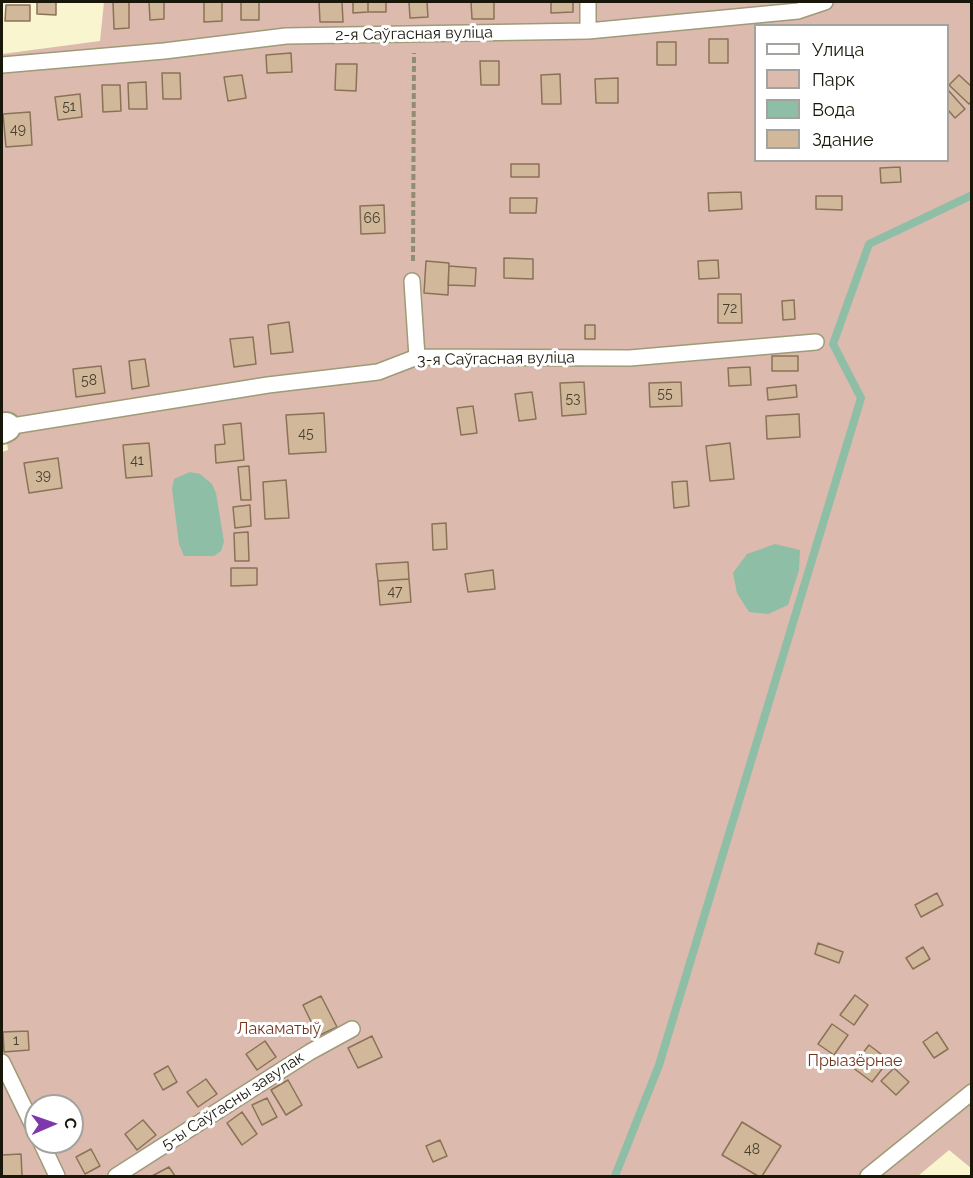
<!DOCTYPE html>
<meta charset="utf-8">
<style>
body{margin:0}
#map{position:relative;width:973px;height:1178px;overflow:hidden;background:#f9f5ce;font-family:Raleway,sans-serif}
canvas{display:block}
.frame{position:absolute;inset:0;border:3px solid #19170a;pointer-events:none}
.legend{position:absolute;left:754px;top:24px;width:195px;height:138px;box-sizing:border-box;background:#fff;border:2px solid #a3a29d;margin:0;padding:8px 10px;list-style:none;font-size:18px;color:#19170a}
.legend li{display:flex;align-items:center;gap:12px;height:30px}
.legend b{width:30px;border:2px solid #a3a29d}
.north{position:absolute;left:24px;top:1094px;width:60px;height:60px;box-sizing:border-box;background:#fff;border:2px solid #a3a29d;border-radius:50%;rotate:88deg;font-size:16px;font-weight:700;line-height:24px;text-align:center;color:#19170a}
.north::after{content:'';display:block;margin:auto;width:21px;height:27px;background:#7f38ab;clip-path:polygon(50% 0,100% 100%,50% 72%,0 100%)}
</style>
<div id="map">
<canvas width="973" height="1178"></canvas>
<div class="frame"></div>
<ul class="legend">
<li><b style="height:8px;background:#fff"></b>Улица</li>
<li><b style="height:16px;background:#dcbaae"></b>Парк</li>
<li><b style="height:16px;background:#8ebea6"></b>Вода</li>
<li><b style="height:16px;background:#d1b89a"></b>Здание</li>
</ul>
<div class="north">С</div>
</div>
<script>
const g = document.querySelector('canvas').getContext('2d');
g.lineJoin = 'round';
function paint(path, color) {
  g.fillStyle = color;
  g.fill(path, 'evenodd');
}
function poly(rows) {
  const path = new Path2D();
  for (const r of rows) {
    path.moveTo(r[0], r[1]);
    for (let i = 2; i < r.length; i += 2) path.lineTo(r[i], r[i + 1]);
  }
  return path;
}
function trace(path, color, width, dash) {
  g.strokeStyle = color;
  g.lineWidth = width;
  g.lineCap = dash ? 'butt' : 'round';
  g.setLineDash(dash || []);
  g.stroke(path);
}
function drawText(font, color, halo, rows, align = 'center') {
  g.font = font + ' Raleway,sans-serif';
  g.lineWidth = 6;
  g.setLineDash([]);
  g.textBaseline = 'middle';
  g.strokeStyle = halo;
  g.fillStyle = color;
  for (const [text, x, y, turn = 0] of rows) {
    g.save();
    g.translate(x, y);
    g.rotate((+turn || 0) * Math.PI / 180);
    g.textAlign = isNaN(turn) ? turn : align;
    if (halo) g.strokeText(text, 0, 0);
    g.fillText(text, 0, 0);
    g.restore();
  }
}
paint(poly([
 [104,2,971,2,971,1168,949,1150,918,1176,2,1176,2,452,8,450,2,409,2,54,100,41],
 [756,26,948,26,948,160,756,160],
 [36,1106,72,1106,72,1142,36,1142]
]), '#dcbaae');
paint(poly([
 [190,472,200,474,212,484,216,493,224,542,221,551,214,556,184,556,179,544,172,489,174,479],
 [775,544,800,550,799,570,788,605,768,614,749,612,737,593,733,573,747,554]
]), '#8ebea6');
trace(poly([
 [615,1176,659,1065,861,398,833,344,869,244,972,195]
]), '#8ebea6', 8);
const building = poly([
 [37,2,56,2,56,15,37,14,37,2],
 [113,2,129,2,129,28,114,29,113,2],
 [149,2,164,2,164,19,150,20,149,2],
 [204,2,222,2,222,21,204,22,204,2],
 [241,2,259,2,259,20,241,20,241,2],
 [319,2,342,2,343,22,320,22,319,2],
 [353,2,368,2,368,12,353,13,353,2],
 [368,2,386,2,386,12,368,12,368,2],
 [409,2,427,2,428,17,410,18,409,2],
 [471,2,494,2,494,19,472,19,471,2],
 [551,2,573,2,573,12,551,13,551,2],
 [6,5,30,5,30,21,5,21,6,5],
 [709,39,728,39,728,63,709,63,709,39],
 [657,42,676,42,676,65,657,65,657,42],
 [291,53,292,72,267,73,266,55,291,53],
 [480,61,499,61,499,85,481,85,480,61],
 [336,64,357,64,356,91,335,90,336,64],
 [162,73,180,73,181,99,163,99,162,73],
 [560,74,561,104,542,104,541,75,560,74],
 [242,75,246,98,228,101,224,77,242,75],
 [959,75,972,87,972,101,969,104,949,85,959,75],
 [618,78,618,103,596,103,595,79,618,78],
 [146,82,147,109,129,109,128,83,146,82],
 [102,85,120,85,121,111,103,112,102,85],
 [948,90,965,109,955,118,948,110,948,90],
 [80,94,82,117,58,120,55,97,80,94],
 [30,112,32,145,6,147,3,114,30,112],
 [511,164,539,164,539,177,511,177,511,164],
 [900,167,901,182,881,183,880,168,900,167],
 [741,192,742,209,709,211,708,193,741,192],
 [816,196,842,196,842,210,816,209,816,196],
 [510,198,537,198,536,213,510,213,510,198],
 [384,205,385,233,361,234,360,206,384,205],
 [504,258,533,259,533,279,504,278,504,258],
 [718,260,719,278,699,279,698,261,718,260],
 [426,261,449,263,448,295,424,293,426,261],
 [449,266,476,268,475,286,448,285,449,266],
 [718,294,741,294,742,323,718,323,718,294],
 [794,300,795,319,783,320,782,301,794,300],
 [289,322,293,352,271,354,268,325,289,322],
 [585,325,595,325,595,339,585,339,585,325],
 [253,337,256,364,234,367,230,339,253,337],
 [772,356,798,356,798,371,772,371,772,356],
 [145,359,149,386,132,389,129,361,145,359],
 [101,366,105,393,76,397,73,369,101,366],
 [750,367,751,385,729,386,728,368,750,367],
 [584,382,586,414,562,416,560,383,584,382],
 [681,382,682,406,650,407,649,383,681,382],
 [796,385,797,397,768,400,767,388,796,385],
 [532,392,536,419,519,421,515,394,532,392],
 [473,406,477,433,461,435,457,408,473,406],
 [324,413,326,452,289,454,286,415,324,413],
 [799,414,800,437,767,439,766,416,799,414],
 [241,423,244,460,216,463,215,445,225,444,223,425,241,423],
 [149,443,152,476,126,478,123,445,149,443],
 [730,443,734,479,710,481,706,446,730,443],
 [58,458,62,488,29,493,24,463,58,458],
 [249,466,251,500,241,500,238,467,249,466],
 [286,480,289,518,265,519,263,482,286,480],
 [687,481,689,506,674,508,672,482,687,481],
 [250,505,251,526,235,528,233,507,250,505],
 [446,523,447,549,433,550,432,524,446,523],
 [248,532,249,561,235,561,234,533,248,532],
 [408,562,409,579,378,581,376,564,408,562],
 [231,568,257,568,257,585,231,586,231,568],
 [493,570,495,589,468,592,465,574,493,570],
 [409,579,411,602,380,605,378,581,409,579],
 [937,893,943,905,921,917,915,905,937,893],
 [818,943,843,952,839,963,815,954,818,943],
 [923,947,930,959,913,969,906,958,923,947],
 [855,995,868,1005,854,1025,840,1015,855,995],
 [321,996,337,1027,318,1036,303,1005,321,996],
 [832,1024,848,1035,834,1055,818,1044,832,1024],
 [28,1031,29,1050,4,1052,3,1032,28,1031],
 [937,1032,948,1049,934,1058,923,1042,937,1032],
 [372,1036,382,1057,358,1068,348,1048,372,1036],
 [265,1041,276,1057,257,1070,246,1054,265,1041],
 [869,1045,889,1060,872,1082,852,1067,869,1045],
 [168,1066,177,1082,163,1090,154,1074,168,1066],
 [894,1068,909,1082,896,1095,881,1081,894,1068],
 [206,1079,217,1094,198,1107,187,1092,206,1079],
 [288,1080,302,1105,286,1115,271,1090,288,1080],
 [267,1098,277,1117,262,1125,252,1105,267,1098],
 [242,1112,257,1134,242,1145,227,1123,242,1112],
 [143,1120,156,1135,137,1150,125,1134,143,1120],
 [742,1122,781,1146,762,1176,758,1176,722,1155,742,1122],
 [440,1140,447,1156,433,1162,426,1146,440,1140],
 [91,1149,100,1166,85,1174,76,1157,91,1149],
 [21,1154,22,1176,2,1176,2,1155,21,1154],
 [169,1167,175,1176,152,1176,169,1167]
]);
paint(building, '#d1b89a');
trace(building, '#8a7257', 1.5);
const lane = poly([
 [588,2,588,31],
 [2,65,164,51,286,36,588,31,798,11,825,2],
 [412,281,417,357],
 [6,427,268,385,378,372,417,357,630,358,816,342],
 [2,1062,36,1132],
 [41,1142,57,1176],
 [116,1176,310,1052,352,1029],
 [868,1176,972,1092]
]);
const street = poly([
 [2,429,6,427]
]);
trace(lane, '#9f9a77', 18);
trace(street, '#9f9a77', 32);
trace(poly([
 [413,261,414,53]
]), '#908d72', 4, [6, 3]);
trace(lane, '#fff', 15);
trace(street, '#fff', 28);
drawText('14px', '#473f2e', null, [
 ["51",69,107],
 ["49",18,130],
 ["66",372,219],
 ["72",730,309],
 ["58",89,381],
 ["55",665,394],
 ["53",573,399],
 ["45",306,434],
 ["41",137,461],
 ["39",43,476],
 ["47",395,592],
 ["1",16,1041],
 ["48",752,1150]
]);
drawText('16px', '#19170a', '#fff', [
 ["2-я Саўгасная вуліца",414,34,-1],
 ["3-я Саўгасная вуліца",496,359,-1],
 ["5-ы Саўгасны завулак",233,1101,-33]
]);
drawText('16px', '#723620', '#fff', [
 ["Лакаматыў",279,1029],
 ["Прыазёрнае",855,1061]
]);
</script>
